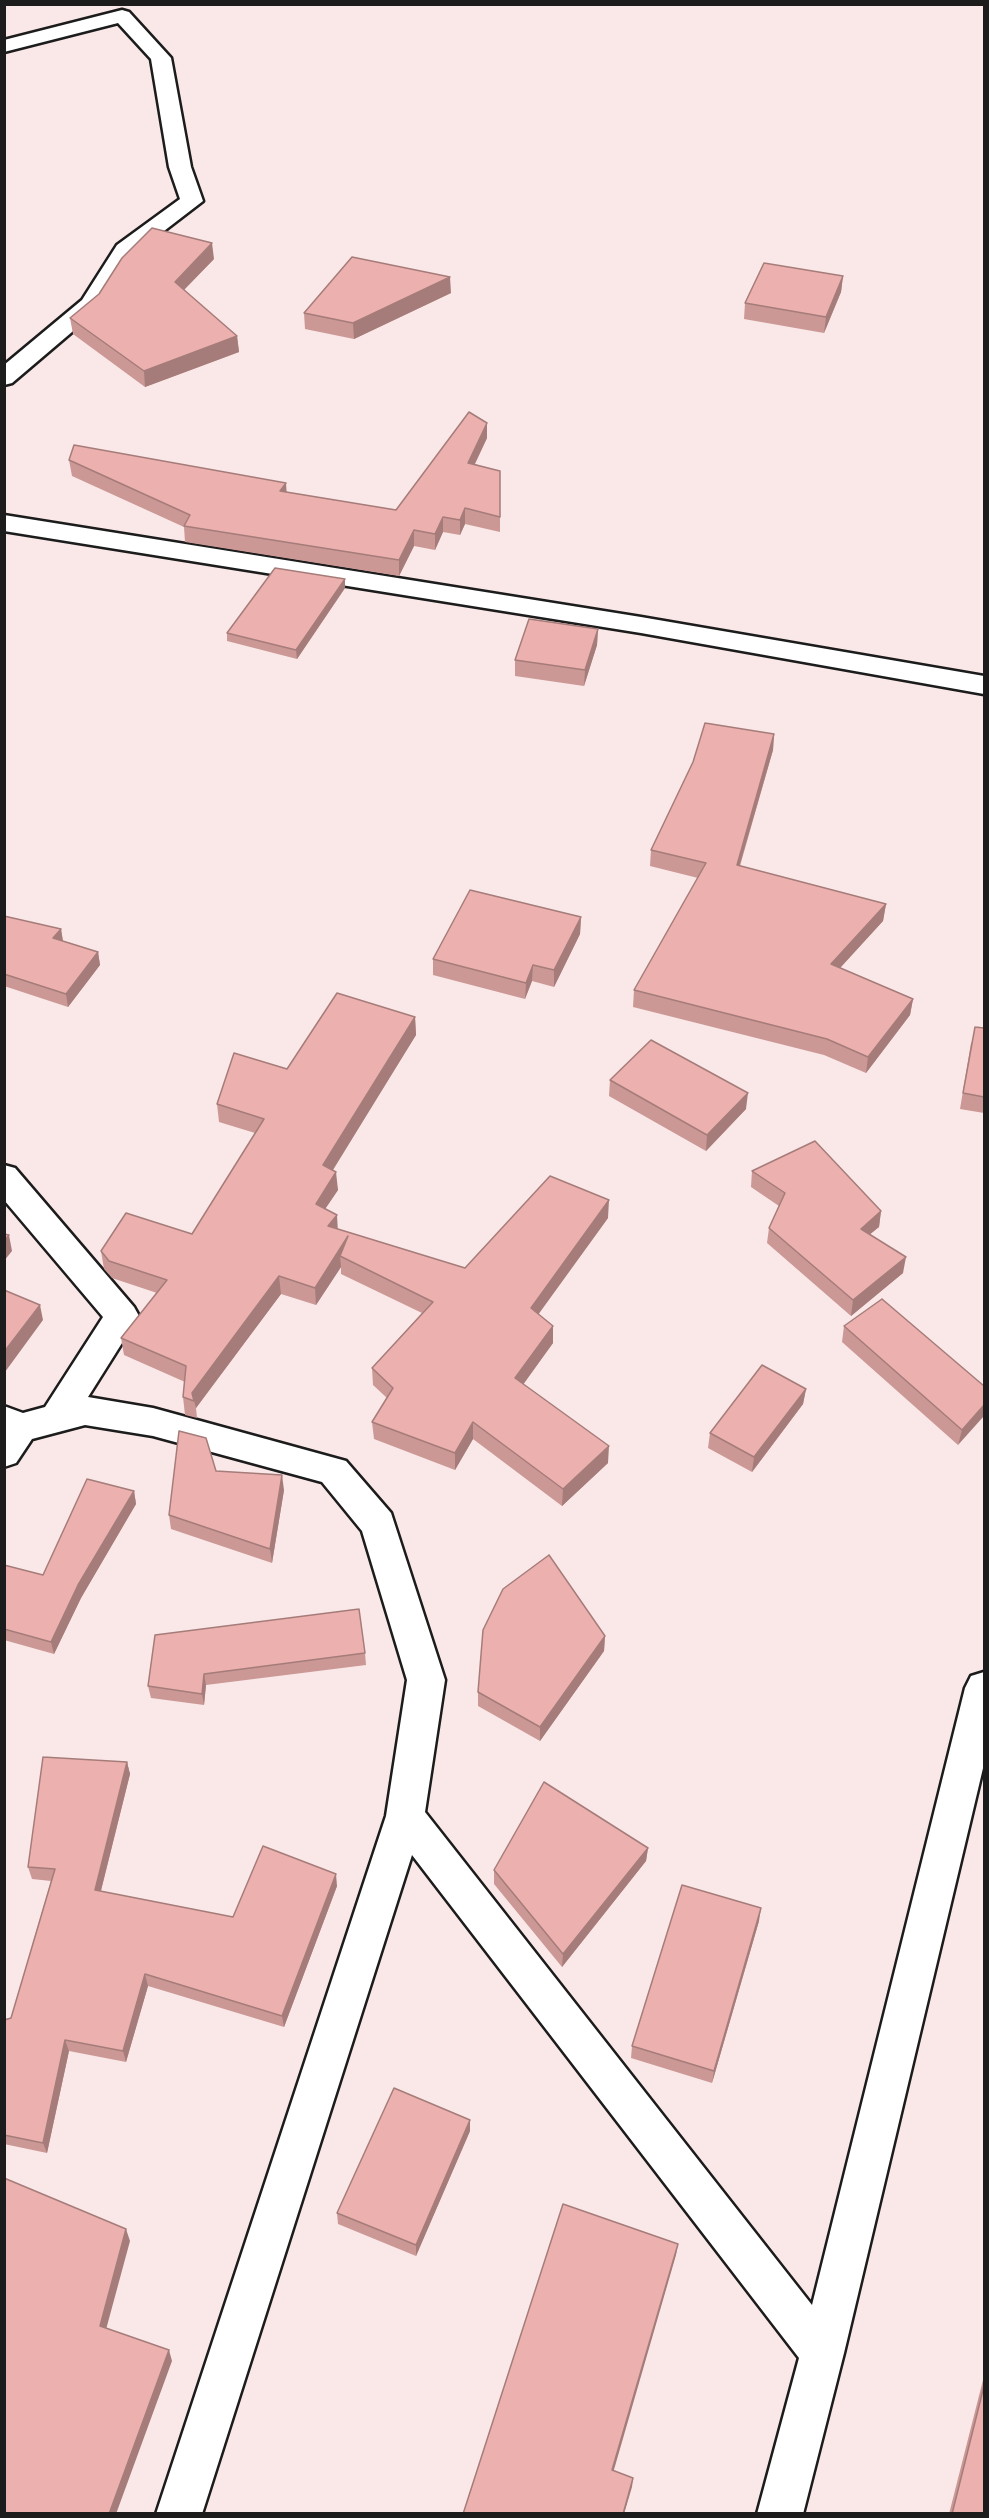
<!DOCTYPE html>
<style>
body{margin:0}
#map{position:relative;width:989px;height:2518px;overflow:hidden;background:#f9e8e7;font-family:"Playpen Sans",sans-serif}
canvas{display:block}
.frame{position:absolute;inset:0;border:6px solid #1c1c1c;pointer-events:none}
</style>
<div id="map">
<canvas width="989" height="2518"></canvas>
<div class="frame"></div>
</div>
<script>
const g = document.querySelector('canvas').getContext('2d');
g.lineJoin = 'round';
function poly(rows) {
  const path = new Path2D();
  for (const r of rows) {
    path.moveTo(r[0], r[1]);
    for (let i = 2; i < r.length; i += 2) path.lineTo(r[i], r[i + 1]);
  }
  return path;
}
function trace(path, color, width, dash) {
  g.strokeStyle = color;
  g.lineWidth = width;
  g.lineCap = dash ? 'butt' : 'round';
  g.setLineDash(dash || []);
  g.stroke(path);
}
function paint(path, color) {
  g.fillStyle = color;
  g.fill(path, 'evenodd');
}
const street = poly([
 [122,10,129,12,171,58,191,167,203,201,134,254,99,309,12,383,4,385,4,365,82,300,117,245,180,199,169,167,151,59,118,23,4,52,4,40,122,10],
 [4,1165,15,1168,134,1307,139,1316,88,1397,153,1408,346,1461,391,1513,445,1680,425,1812,812,2305,965,1688,971,1676,984,1672,984,1764,844,2353,803,2514,757,2514,799,2358,412,1855,202,2514,156,2514,386,1816,407,1680,362,1531,322,1482,153,1436,85,1425,32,1439,16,1463,4,1467,4,1406,23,1413,45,1407,103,1317,4,1200,4,1165]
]);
const secondary = poly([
 [4,515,641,617,984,676,984,694,641,633,4,531,4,515]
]);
trace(street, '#1c1c1c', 5);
trace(secondary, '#1c1c1c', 5);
paint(street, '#fff');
paint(secondary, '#fff');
paint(poly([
 [214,259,184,290,237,336,239,352,145,387,73,334,70,318],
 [843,276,841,292,824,333,744,319,745,303],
 [451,293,354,339,305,329,304,313],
 [487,438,475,464,500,471,500,532,465,524,460,535,443,532,435,550,414,546,399,576,185,542,184,527,72,476,69,460,287,492,396,510],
 [345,579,345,588,297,659,227,641,227,633],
 [598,629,597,645,584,686,515,676,515,660],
 [774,734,773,750,740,866,886,904,883,921,840,968,913,999,910,1015,866,1073,824,1055,633,1007,634,990,698,878,650,866,651,850],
 [4,916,61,929,63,941,98,952,100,965,68,1007,4,986],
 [581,917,580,934,554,987,532,981,525,999,433,975,433,959],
 [415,1017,416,1035,332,1170,338,1190,325,1209,338,1229,465,1268,608,1218,538,1314,553,1326,553,1343,523,1384,608,1463,562,1506,473,1439,455,1470,374,1439,372,1422,387,1398,373,1385,372,1368,422,1313,341,1274,341,1267,316,1305,281,1294,196,1408,197,1418,185,1415,183,1397,185,1382,124,1355,121,1338,157,1293,112,1278,104,1269,101,1251,192,1234,255,1133,219,1122,217,1104,287,1069],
 [984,1028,984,1113,960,1109,971,1043],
 [610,1080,746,1109,706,1151,609,1096],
 [752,1171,881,1211,879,1227,870,1234,903,1273,851,1316,767,1243,769,1228,779,1206,751,1187],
 [844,1326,984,1386,958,1445,842,1342],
 [806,1389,803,1404,752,1472,708,1448,710,1433],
 [216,1471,284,1490,272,1563,171,1529,169,1515],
 [134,1491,136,1504,81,1598,54,1654,4,1640,4,1565,43,1575],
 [155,1635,365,1653,366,1665,206,1685,204,1705,151,1698,148,1686],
 [605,1636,604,1651,540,1741,478,1706,478,1692],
 [127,1762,130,1774,101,1891,233,1917,337,1886,284,2027,148,1986,126,2062,69,2051,47,2153,4,2144,4,2020,11,2018,51,1881,32,1879,28,1867],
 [648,1848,646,1861,562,1967,494,1884,494,1870],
 [759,1921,712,2083,631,2058,632,2046],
 [470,2131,416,2256,338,2224,337,2213],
 [984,2376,984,2514,949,2514]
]), '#cb9896');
paint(poly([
 [212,243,214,259,177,297,175,282],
 [843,276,841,292,824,333,826,317],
 [450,277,451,293,354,339,353,323],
 [237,336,239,352,145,387,144,371],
 [487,423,487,438,468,478,468,463],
 [286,483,287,498,280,491],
 [465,508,465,524,460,535,460,520],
 [443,517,443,532,435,550,435,534],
 [414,530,414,546,399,576,399,560],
 [345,579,345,588,297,659,296,650],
 [598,629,597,645,584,686,585,670],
 [774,734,773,750,735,881,737,865],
 [886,904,883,921,829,980,831,964],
 [581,917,580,934,554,987,554,970],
 [61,929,63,942,53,938],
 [98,952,100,965,68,1007,66,994],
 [533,965,532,981,525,999,526,983],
 [913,999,910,1015,866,1073,868,1057],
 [415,1017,416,1035,325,1183,323,1165],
 [748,1093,746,1109,706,1151,707,1135],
 [336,1172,338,1190,317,1221,316,1204],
 [609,1200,608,1218,530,1326,531,1308],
 [881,1211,879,1227,858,1244,861,1229],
 [337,1215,338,1233,328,1226],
 [9,1235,12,1251,4,1261,4,1241],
 [348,1236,340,1256,341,1267,316,1305,315,1288],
 [906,1257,903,1273,851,1316,853,1300],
 [279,1276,281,1294,196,1408,192,1393],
 [40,1305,43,1320,5,1372,4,1352],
 [553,1326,553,1343,515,1396,515,1378],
 [806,1389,803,1404,752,1472,754,1457],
 [984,1405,984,1416,958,1445,962,1430],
 [473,1422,473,1439,455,1470,455,1453],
 [609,1446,608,1463,562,1506,563,1489],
 [282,1475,284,1490,272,1563,270,1549],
 [134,1491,136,1504,81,1598,54,1654,51,1642,78,1585],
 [605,1636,604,1651,540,1741,540,1727],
 [204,1674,206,1685,204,1705,202,1694],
 [127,1762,130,1774,98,1902,95,1890],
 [648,1848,646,1861,562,1967,563,1954],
 [336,1874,337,1886,284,2027,282,2016],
 [761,1908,759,1921,712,2083,714,2071],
 [145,1974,148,1986,126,2062,123,2051],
 [65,2040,69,2051,47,2153,43,2143],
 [470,2120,470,2131,416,2256,416,2245],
 [126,2229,130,2241,104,2337,100,2326],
 [678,2244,676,2255,611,2480,612,2470],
 [169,2350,172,2361,116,2514,109,2514],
 [633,2478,632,2487,624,2514,623,2514]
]), '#a57c7a');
const building = poly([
 [152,228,212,243,175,282,237,336,144,371,70,318,99,294,122,258,152,228],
 [352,257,450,277,353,323,304,313,352,257],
 [764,263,843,276,826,317,745,303,764,263],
 [469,412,487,423,468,463,500,471,500,517,465,508,460,520,443,517,435,534,414,530,399,560,184,526,190,515,69,460,74,445,286,483,280,491,396,510,469,412],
 [275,568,345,579,296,650,227,633,275,568],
 [529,619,598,629,585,670,515,660,529,619],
 [705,723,774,734,737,865,886,904,831,964,913,999,868,1057,827,1039,634,990,706,863,651,850,693,762,705,723],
 [470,890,581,917,554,970,533,965,526,983,433,959,470,890],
 [4,916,61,929,53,938,98,952,66,994,4,974,4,916],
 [337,993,415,1017,323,1165,336,1172,316,1204,337,1215,328,1226,465,1268,550,1176,609,1200,531,1308,553,1326,515,1378,609,1446,563,1489,473,1422,455,1453,372,1422,393,1388,372,1368,433,1302,340,1256,348,1236,315,1288,279,1276,192,1393,194,1401,183,1397,186,1366,121,1338,167,1280,109,1261,101,1251,126,1213,192,1234,264,1119,217,1104,234,1053,287,1069,337,993],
 [975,1027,984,1028,984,1097,963,1093,975,1027],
 [651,1040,748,1093,707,1135,610,1080,651,1040],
 [815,1141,881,1211,861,1229,906,1257,853,1300,769,1228,785,1193,752,1171,815,1141],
 [4,1234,9,1235,4,1241,4,1234],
 [4,1290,40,1305,4,1352,4,1290],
 [882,1299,984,1386,984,1405,962,1430,844,1326,882,1299],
 [762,1365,806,1389,754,1457,710,1433,762,1365],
 [179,1431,206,1438,216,1471,282,1475,270,1549,169,1515,179,1431],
 [87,1479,134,1491,78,1585,51,1642,4,1629,4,1565,43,1575,87,1479],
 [549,1555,605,1636,540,1727,478,1692,483,1630,503,1589,549,1555],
 [359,1609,365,1653,204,1674,202,1694,148,1686,155,1635,359,1609],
 [43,1757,127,1762,95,1890,233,1917,263,1846,336,1874,282,2016,145,1974,123,2051,65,2040,43,2143,4,2135,4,2020,11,2018,55,1869,28,1867,43,1757],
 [544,1782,648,1848,563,1954,494,1870,544,1782],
 [682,1885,761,1908,714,2071,632,2046,682,1885],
 [394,2088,470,2120,416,2245,337,2213,394,2088],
 [4,2178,126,2229,100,2326,169,2350,109,2514,4,2514,4,2178],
 [563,2204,678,2244,612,2470,633,2478,623,2514,463,2514,563,2204],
 [984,2386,984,2514,952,2514,984,2386]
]);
paint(building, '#ecb1ae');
trace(building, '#a57c7a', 1.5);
</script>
